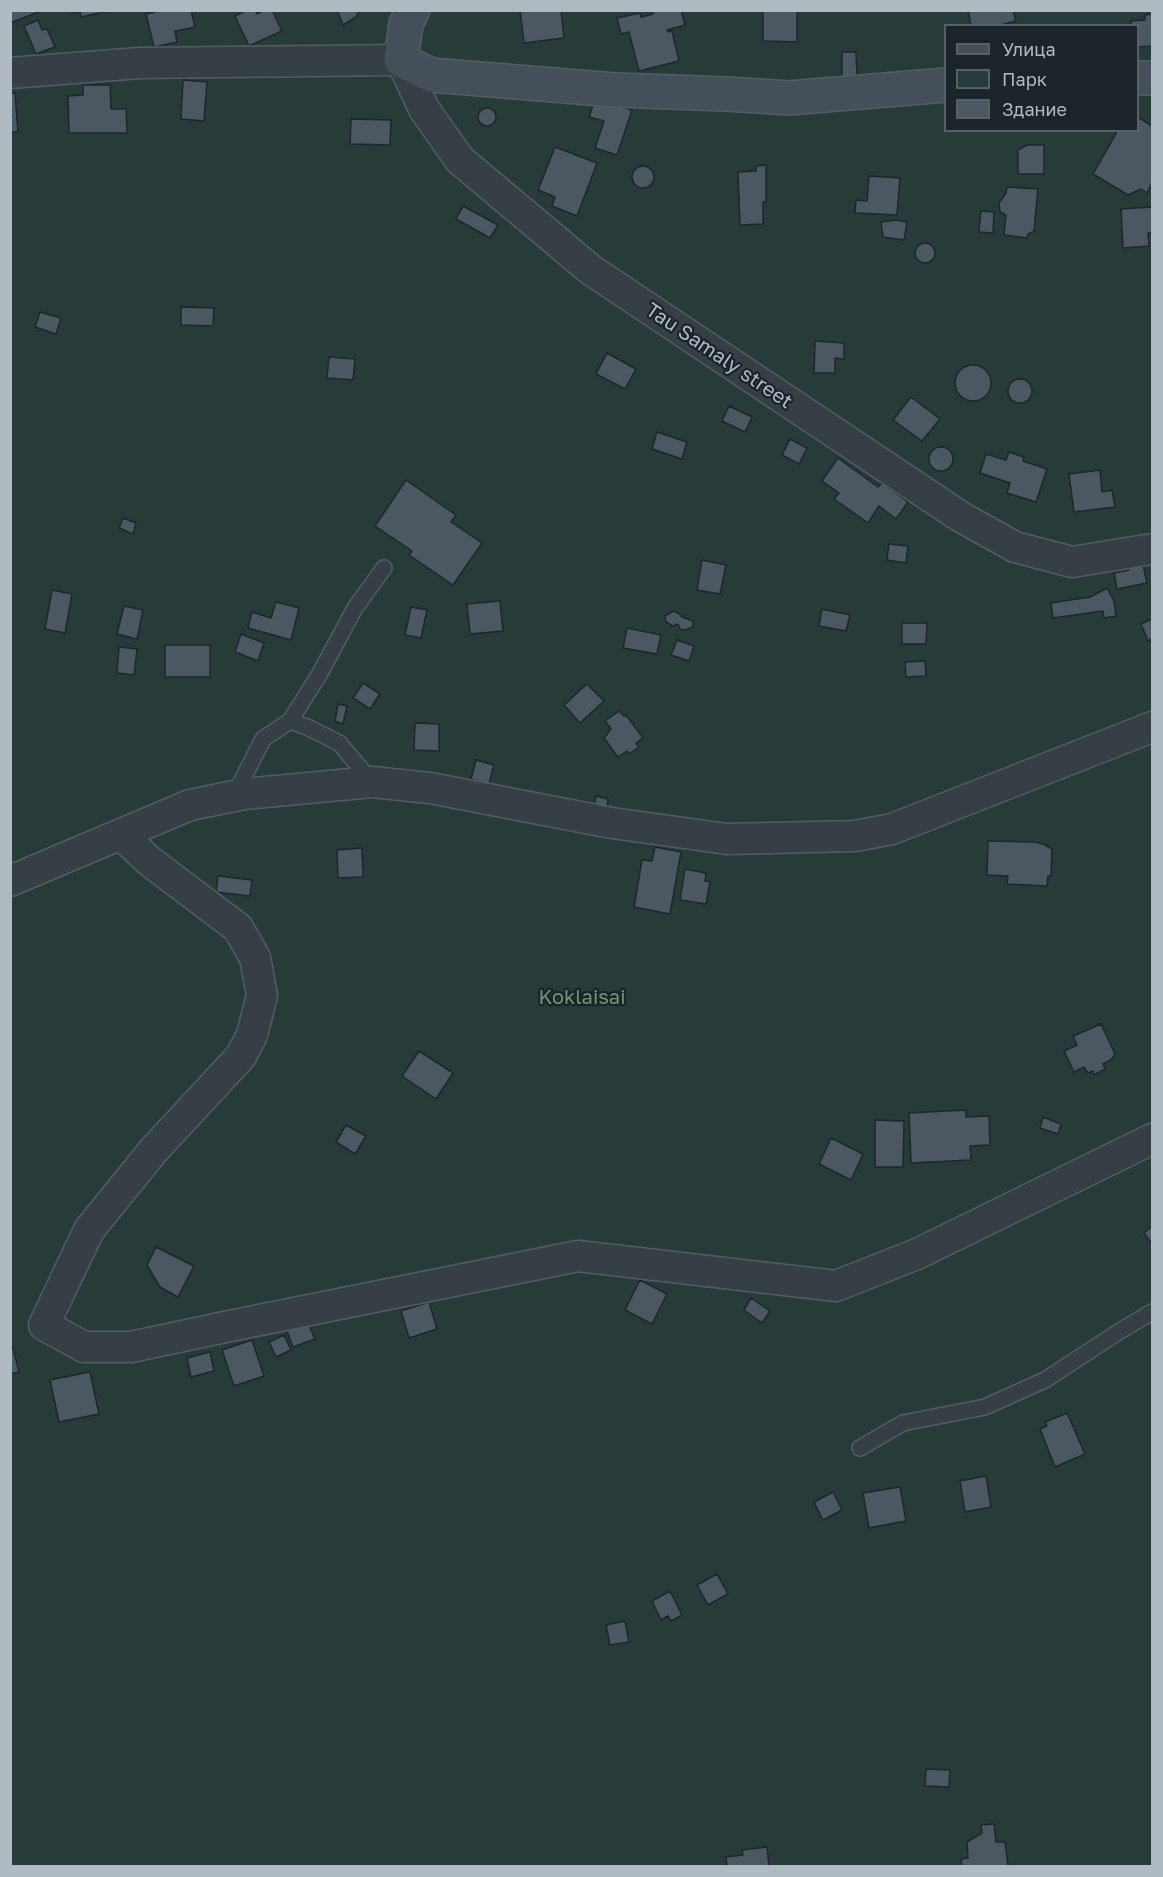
<!DOCTYPE html>
<meta charset="utf-8">
<style>
body{margin:0}
#map{position:relative;width:1163px;height:1877px;overflow:hidden;background:#232d36;font-family:"Golos Text",sans-serif}
canvas{display:block}
.frame{position:absolute;inset:0;border:12px solid #b0bac3;pointer-events:none}
.legend{position:absolute;left:944px;top:24px;width:195px;height:108px;box-sizing:border-box;background:#1b242b;border:2px solid #576068;margin:0;padding:8px 10px;list-style:none;font-size:18px;color:#b0bac3}
.legend li{display:flex;align-items:center;gap:12px;height:30px}
.legend b{width:30px;border:2px solid #576068}
</style>
<div id="map">
<canvas width="1163" height="1877"></canvas>
<div class="frame"></div>
<ul class="legend">
<li><b style="height:8px;background:#444f59"></b>Улица</li>
<li><b style="height:16px;background:#273b39"></b>Парк</li>
<li><b style="height:16px;background:#4b5861"></b>Здание</li>
</ul>
</div>
<script>
const g = document.querySelector('canvas').getContext('2d');
g.lineJoin = 'round';
function paint(path, color) {
  g.fillStyle = color;
  g.fill(path, 'evenodd');
}
function poly(rows) {
  const path = new Path2D();
  for (const r of rows) {
    if (r.length === 3) {
      path.moveTo(r[0] + r[2], r[1]);
      path.arc(r[0], r[1], r[2], 0, 2 * Math.PI);
      continue;
    }
    path.moveTo(r[0], r[1]);
    for (let i = 2; i < r.length; i += 2) path.lineTo(r[i], r[i + 1]);
  }
  return path;
}
function trace(path, color, width, dash) {
  g.strokeStyle = color;
  g.lineWidth = width;
  g.lineCap = dash ? 'butt' : 'round';
  g.setLineDash(dash || []);
  g.stroke(path);
}
function drawText(font, color, halo, rows, align = 'center') {
  g.font = font + ' "Golos Text",sans-serif';
  g.lineWidth = 4.5;
  g.setLineDash([]);
  g.textBaseline = 'middle';
  g.strokeStyle = halo;
  g.fillStyle = color;
  for (const [text, x, y, turn = 0] of rows) {
    g.save();
    g.translate(x, y);
    g.rotate((+turn || 0) * Math.PI / 180);
    g.textAlign = isNaN(turn) ? turn : align;
    if (halo) g.strokeText(text, 0, 0);
    g.fillText(text, 0, 0);
    g.restore();
  }
}
paint(poly([
 [11,11,1152,11,1152,1866,11,1866],
 [946,26,1138,26,1138,130,946,130]
]), '#273b39');
const building = poly([
 [10,10,41,10,41,11,10,23,10,10],
 [71,10,114,10,81,17,80,11,72,13,71,10],
 [163,10,191,10,195,27,175,31,177,42,154,47,146,14,163,10],
 [246,10,255,10,257,14,264,10,272,10,282,31,249,46,235,16,246,10],
 [337,10,359,10,356,17,343,25,337,10],
 [520,10,561,10,564,38,524,43,520,10],
 [652,10,681,10,685,25,667,30,668,32,672,31,679,61,639,71,629,32,621,34,617,18,640,13,641,17,653,14,652,10],
 [763,10,797,10,797,42,763,41,763,10],
 [968,10,1013,10,1016,21,996,26,971,26,968,10],
 [1152,14,1152,46,1138,47,1138,26,1131,26,1131,21,1145,20,1145,15,1152,14],
 [38,20,42,30,47,29,55,47,36,54,24,26,38,20],
 [842,52,856,52,857,76,842,77,842,52],
 [183,80,207,82,204,121,181,119,183,80],
 [83,85,110,85,111,109,126,109,127,133,69,133,68,96,83,95,83,85],
 [10,93,15,93,18,132,10,132,10,93],
 [595,99,632,110,617,155,595,148,604,121,589,117,595,99],
 [487,117,9],
 [1138,117,1152,126,1152,183,1147,193,1141,189,1128,195,1093,174,1118,130,1138,130,1138,117],
 [351,119,391,120,390,145,350,144,351,119],
 [1027,145,1044,145,1044,174,1018,174,1018,150,1027,145],
 [555,147,597,163,577,216,552,206,555,197,538,190,555,147],
 [766,165,766,202,763,202,763,224,740,225,738,172,756,171,756,166,766,165],
 [643,177,11],
 [869,176,900,178,897,215,855,213,856,200,867,201,869,176],
 [1007,187,1038,189,1034,231,1028,234,1027,238,1004,235,1006,215,1000,212,999,203,1006,193,1007,187],
 [463,206,498,225,490,238,456,219,463,206],
 [1152,207,1152,233,1148,233,1149,246,1123,248,1121,209,1152,207],
 [981,211,994,212,993,233,979,232,981,211],
 [896,220,907,222,904,240,883,237,881,222,896,220],
 [925,253,10],
 [181,307,214,308,213,326,181,325,181,307],
 [40,312,61,318,56,334,35,327,40,312],
 [815,341,844,343,844,359,835,358,835,373,814,373,815,341],
 [607,353,636,369,625,389,596,374,607,353],
 [329,357,355,359,353,380,327,378,329,357],
 [973,383,18],
 [1020,391,12],
 [911,397,940,419,922,441,893,420,911,397],
 [729,406,752,417,745,432,722,421,729,406],
 [657,432,687,442,682,459,652,449,657,432],
 [790,439,807,448,799,464,782,455,790,439],
 [941,459,12],
 [1009,452,1024,457,1023,461,1047,469,1036,502,1007,493,1010,483,980,473,986,454,1006,460,1009,452],
 [838,458,878,487,882,483,908,502,896,519,879,506,868,523,834,499,839,493,822,481,838,458],
 [1100,470,1102,492,1112,490,1115,507,1074,512,1069,474,1100,470],
 [406,480,456,515,451,522,482,543,453,585,409,555,412,551,375,526,406,480],
 [123,518,136,523,133,534,119,528,123,518],
 [889,544,908,546,906,563,887,560,889,544],
 [702,560,726,565,720,594,697,590,702,560],
 [1142,560,1147,583,1117,589,1114,573,1129,570,1127,564,1142,560],
 [1107,588,1114,601,1116,616,1104,618,1103,611,1053,618,1051,603,1090,597,1107,588],
 [52,590,72,594,65,633,45,629,52,590],
 [500,601,503,631,470,634,467,604,500,601],
 [276,602,299,608,291,640,248,628,252,612,271,618,276,602],
 [124,606,143,610,137,639,117,634,124,606],
 [411,607,427,610,421,638,405,635,411,607],
 [822,609,850,615,846,631,819,626,822,609],
 [673,611,678,613,682,617,693,621,693,627,685,630,680,629,678,624,673,626,666,622,665,616,673,611],
 [1152,619,1152,639,1148,641,1141,624,1152,619],
 [902,623,927,623,926,644,902,644,902,623],
 [627,628,661,635,657,654,623,648,627,628],
 [241,634,264,643,258,661,235,652,241,634],
 [677,640,694,646,689,661,671,655,677,640],
 [165,645,210,645,210,677,165,677,165,645],
 [119,647,137,649,134,675,117,673,119,647],
 [925,661,926,676,906,677,905,662,925,661],
 [363,683,380,694,370,709,353,698,363,683],
 [587,684,604,701,580,723,564,705,587,684],
 [338,704,347,706,343,724,335,721,338,704],
 [619,711,624,716,626,715,643,738,636,743,639,747,629,754,627,751,618,757,604,738,611,729,605,721,619,711],
 [415,723,439,724,439,751,414,750,415,723],
 [476,760,494,765,489,784,471,779,476,760],
 [596,796,608,799,607,809,594,807,596,796],
 [988,841,1035,842,1043,844,1052,849,1051,876,1048,876,1047,886,1007,884,1008,876,987,875,988,841],
 [655,847,681,852,670,914,634,907,642,860,652,861,655,847],
 [362,848,363,877,338,878,337,850,362,848],
 [685,869,706,873,705,881,710,882,706,904,680,900,685,869],
 [218,876,252,880,250,896,216,892,218,876],
 [1101,1024,1115,1054,1111,1060,1103,1064,1105,1069,1094,1075,1093,1071,1088,1073,1084,1067,1074,1072,1064,1051,1077,1045,1073,1036,1101,1024],
 [419,1051,453,1073,436,1099,402,1076,419,1051],
 [966,1110,966,1117,989,1116,990,1145,970,1146,971,1160,911,1163,909,1113,966,1110],
 [1043,1117,1061,1124,1058,1134,1040,1128,1043,1117],
 [875,1120,904,1121,903,1167,875,1167,875,1120],
 [346,1125,366,1136,355,1154,336,1142,346,1125],
 [831,1138,863,1154,851,1180,819,1164,831,1138],
 [1152,1226,1152,1244,1144,1233,1152,1226],
 [156,1247,194,1266,178,1297,160,1287,147,1265,156,1247],
 [640,1280,667,1294,652,1324,625,1310,640,1280],
 [751,1298,770,1311,762,1323,744,1310,751,1298],
 [429,1302,437,1329,409,1338,401,1311,429,1302],
 [308,1323,315,1339,293,1347,287,1331,308,1323],
 [284,1335,291,1350,276,1357,269,1342,284,1335],
 [252,1340,264,1376,234,1386,222,1350,252,1340],
 [13,1348,19,1372,10,1374,10,1349,13,1348],
 [210,1352,214,1371,191,1377,187,1358,210,1352],
 [90,1372,99,1414,59,1422,50,1380,90,1372],
 [1067,1413,1085,1454,1055,1467,1040,1429,1047,1426,1045,1422,1067,1413],
 [986,1476,991,1507,965,1512,960,1481,986,1476],
 [900,1487,906,1521,869,1528,863,1493,900,1487],
 [833,1492,842,1510,823,1520,814,1502,833,1492],
 [717,1574,728,1594,708,1605,697,1585,717,1574],
 [670,1591,682,1615,671,1621,668,1616,661,1620,652,1601,670,1591],
 [625,1621,629,1642,610,1645,606,1625,625,1621],
 [926,1769,950,1770,949,1787,925,1786,926,1769],
 [994,1824,996,1842,1005,1842,1008,1866,962,1866,961,1859,968,1858,967,1842,982,1833,981,1825,994,1824],
 [767,1847,769,1866,727,1866,726,1857,743,1855,742,1850,767,1847]
]);
paint(building, '#4b5861');
trace(building, '#1d262d', 1.5);
const lane = poly([
 [290,721,319,675,355,608,384,568],
 [234,796,263,739,290,721,307,727,339,743,372,782],
 [860,1448,903,1423,985,1407,1045,1380,1120,1331,1152,1312]
]);
const street = poly([
 [10,73,140,63,401,60,424,109,460,160,591,270,961,517,1015,547,1072,562,1152,549],
 [121,834,148,860,238,928,255,958,262,995,252,1035,241,1056,153,1151,89,1230,44,1325,84,1347,131,1347,225,1327,578,1256,836,1286,917,1254,1152,1139],
 [10,881,190,805,244,794,372,782,430,788,612,823,727,839,855,836,892,829,1152,727]
]);
const secondary = poly([
 [413,10,406,24,401,60,431,75,615,90,727,94,789,98,946,85],
 [1138,78,1152,78]
]);
trace(lane, '#535d64', 18);
trace(street, '#535d64', 33);
trace(secondary, '#535d64', 36);
trace(lane, '#363f46', 15);
trace(street, '#363f46', 30);
trace(secondary, '#444f59', 33);
drawText('20px', '#b0bac3', '#1b242b', [
 ["Tau Samaly street",719,356,34]
]);
drawText('20px', '#719675', '#1b242b', [
 ["Koklaisai",582,998]
]);
</script>
